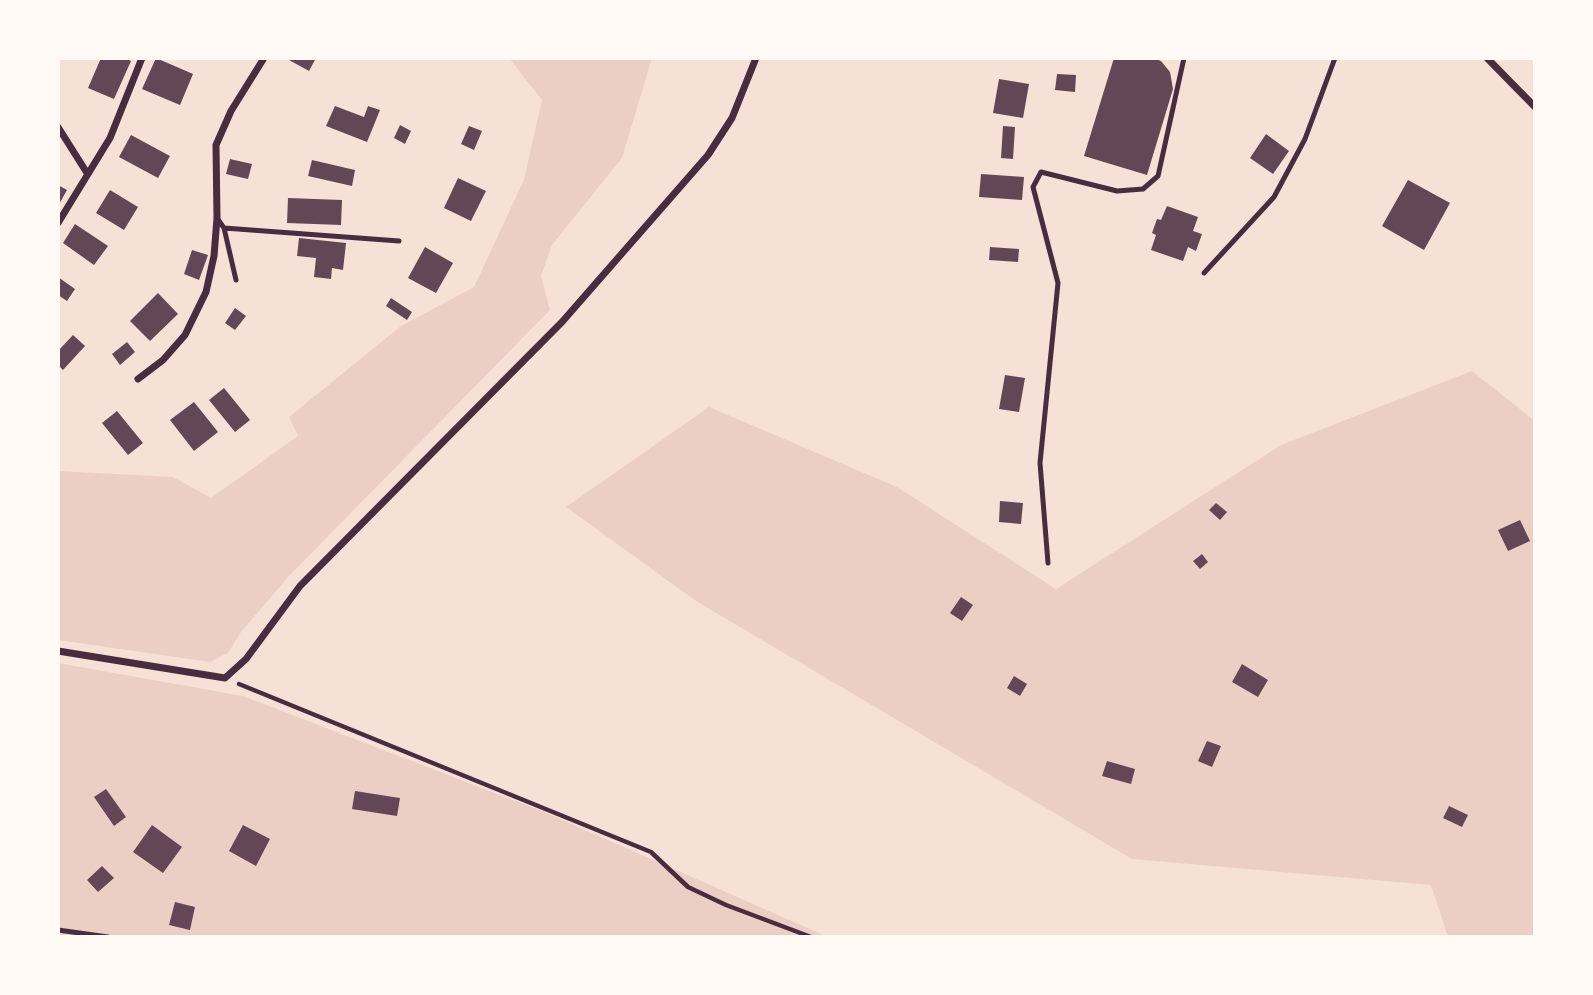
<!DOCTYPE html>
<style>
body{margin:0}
#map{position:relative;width:1593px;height:995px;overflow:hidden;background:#f7e1d7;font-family:Ubuntu,sans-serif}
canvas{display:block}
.frame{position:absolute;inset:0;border:60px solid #fffaf5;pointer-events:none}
</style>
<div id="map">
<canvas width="1593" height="995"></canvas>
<div class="frame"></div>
</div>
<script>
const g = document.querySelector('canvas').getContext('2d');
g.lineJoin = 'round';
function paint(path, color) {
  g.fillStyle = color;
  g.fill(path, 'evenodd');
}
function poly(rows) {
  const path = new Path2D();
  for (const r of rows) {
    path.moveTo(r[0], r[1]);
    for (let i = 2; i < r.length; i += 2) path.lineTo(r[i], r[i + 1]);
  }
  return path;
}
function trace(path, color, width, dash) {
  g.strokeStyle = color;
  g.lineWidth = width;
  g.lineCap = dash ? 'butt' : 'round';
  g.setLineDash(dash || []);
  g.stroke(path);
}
paint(poly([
 [509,58,652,58,622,158,552,245,541,276,550,310,289,576,241,632,228,653,210,662,58,640,58,471,173,477,211,498,298,436,289,417,401,326,474,287,524,180,542,100],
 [1472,371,1535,421,1535,937,1448,937,1431,885,1132,859,696,601,566,507,709,407,897,487,1056,589,1281,445],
 [58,663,243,696,542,811,828,937,58,937]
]), '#ebcfc5');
paint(poly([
 [101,58,124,58,131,61,114,99,88,88],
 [156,58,193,74,180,105,142,89],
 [290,58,316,58,309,71,289,60],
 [1114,58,1154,58,1161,61,1170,72,1173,89,1147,175,1084,156],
 [1057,74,1076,75,1075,92,1055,90],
 [999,79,1029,84,1023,118,993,113],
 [335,106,364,117,368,106,380,110,367,142,326,126],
 [400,125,411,131,405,144,394,138],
 [469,126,482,131,474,150,461,144],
 [1003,126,1015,127,1013,159,1001,158],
 [1266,134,1289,151,1273,174,1250,158],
 [131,135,170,156,158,178,119,157],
 [230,159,252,164,248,179,226,174],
 [312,160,355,170,352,186,308,176],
 [981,174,1024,177,1022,200,979,197],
 [458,178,486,191,471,221,444,208],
 [1408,180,1450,203,1424,250,1382,226],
 [58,185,67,190,58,206],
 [110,190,138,207,124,230,96,213],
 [288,198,342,200,341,225,287,223],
 [1167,206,1198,217,1193,231,1202,234,1196,251,1188,247,1183,261,1151,250,1156,235,1152,233,1157,219,1161,220],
 [75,224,108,246,94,265,63,243],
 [299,238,346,243,343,270,332,268,331,279,314,277,316,258,297,256],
 [425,247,453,263,436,293,408,278],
 [990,247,1019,249,1018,262,989,260],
 [192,250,208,255,199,280,184,274],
 [58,277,75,289,67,301,58,295],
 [158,293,178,314,150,341,130,321],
 [391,298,412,312,407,320,386,306],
 [235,308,246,316,235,330,225,323],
 [73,335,85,346,63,370,58,365,58,351],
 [127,342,135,352,120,365,112,354],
 [1005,375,1025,378,1019,412,999,409],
 [224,388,250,420,235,432,209,400],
 [194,402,218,432,194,451,170,420],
 [117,411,143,443,128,455,102,423],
 [1000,501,1023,503,1021,524,999,522],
 [1216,503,1227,512,1220,520,1209,510],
 [1520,520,1530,541,1508,551,1498,530],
 [1202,554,1208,562,1200,569,1193,561],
 [961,597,973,605,962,621,950,613],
 [1242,664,1268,680,1258,697,1232,682],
 [1014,676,1027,684,1020,696,1007,688],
 [1207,741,1221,746,1212,767,1198,761],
 [1107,761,1135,769,1131,784,1102,776],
 [106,789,126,817,114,826,94,797],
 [355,791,400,798,397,816,352,809],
 [1449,806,1468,815,1462,827,1443,818],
 [152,825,182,847,163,873,133,852],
 [243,825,270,839,256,866,229,851],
 [102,866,114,878,98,892,87,880],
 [175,902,195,907,190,930,169,925]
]), '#644757');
trace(poly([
 [239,684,651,852,688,887,726,905,811,937]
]), '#4a2c40', 4.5);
trace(poly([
 [217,218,224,228,236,280],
 [224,228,399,241],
 [1204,273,1274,197,1305,139,1335,58],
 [1048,563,1040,463,1058,283,1033,187,1041,172,1117,191,1143,189,1158,176,1184,58],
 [58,930,108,937]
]), '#4a2c40', 5);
trace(poly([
 [1487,58,1535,107],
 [58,127,87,173],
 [58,223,110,138,142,58],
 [138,379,163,360,185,335,206,292,214,256,217,218,216,145,231,111,264,58],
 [58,651,225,678,246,659,300,586,562,322,708,155,732,118,756,58]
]), '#4a2c40', 7);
</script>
